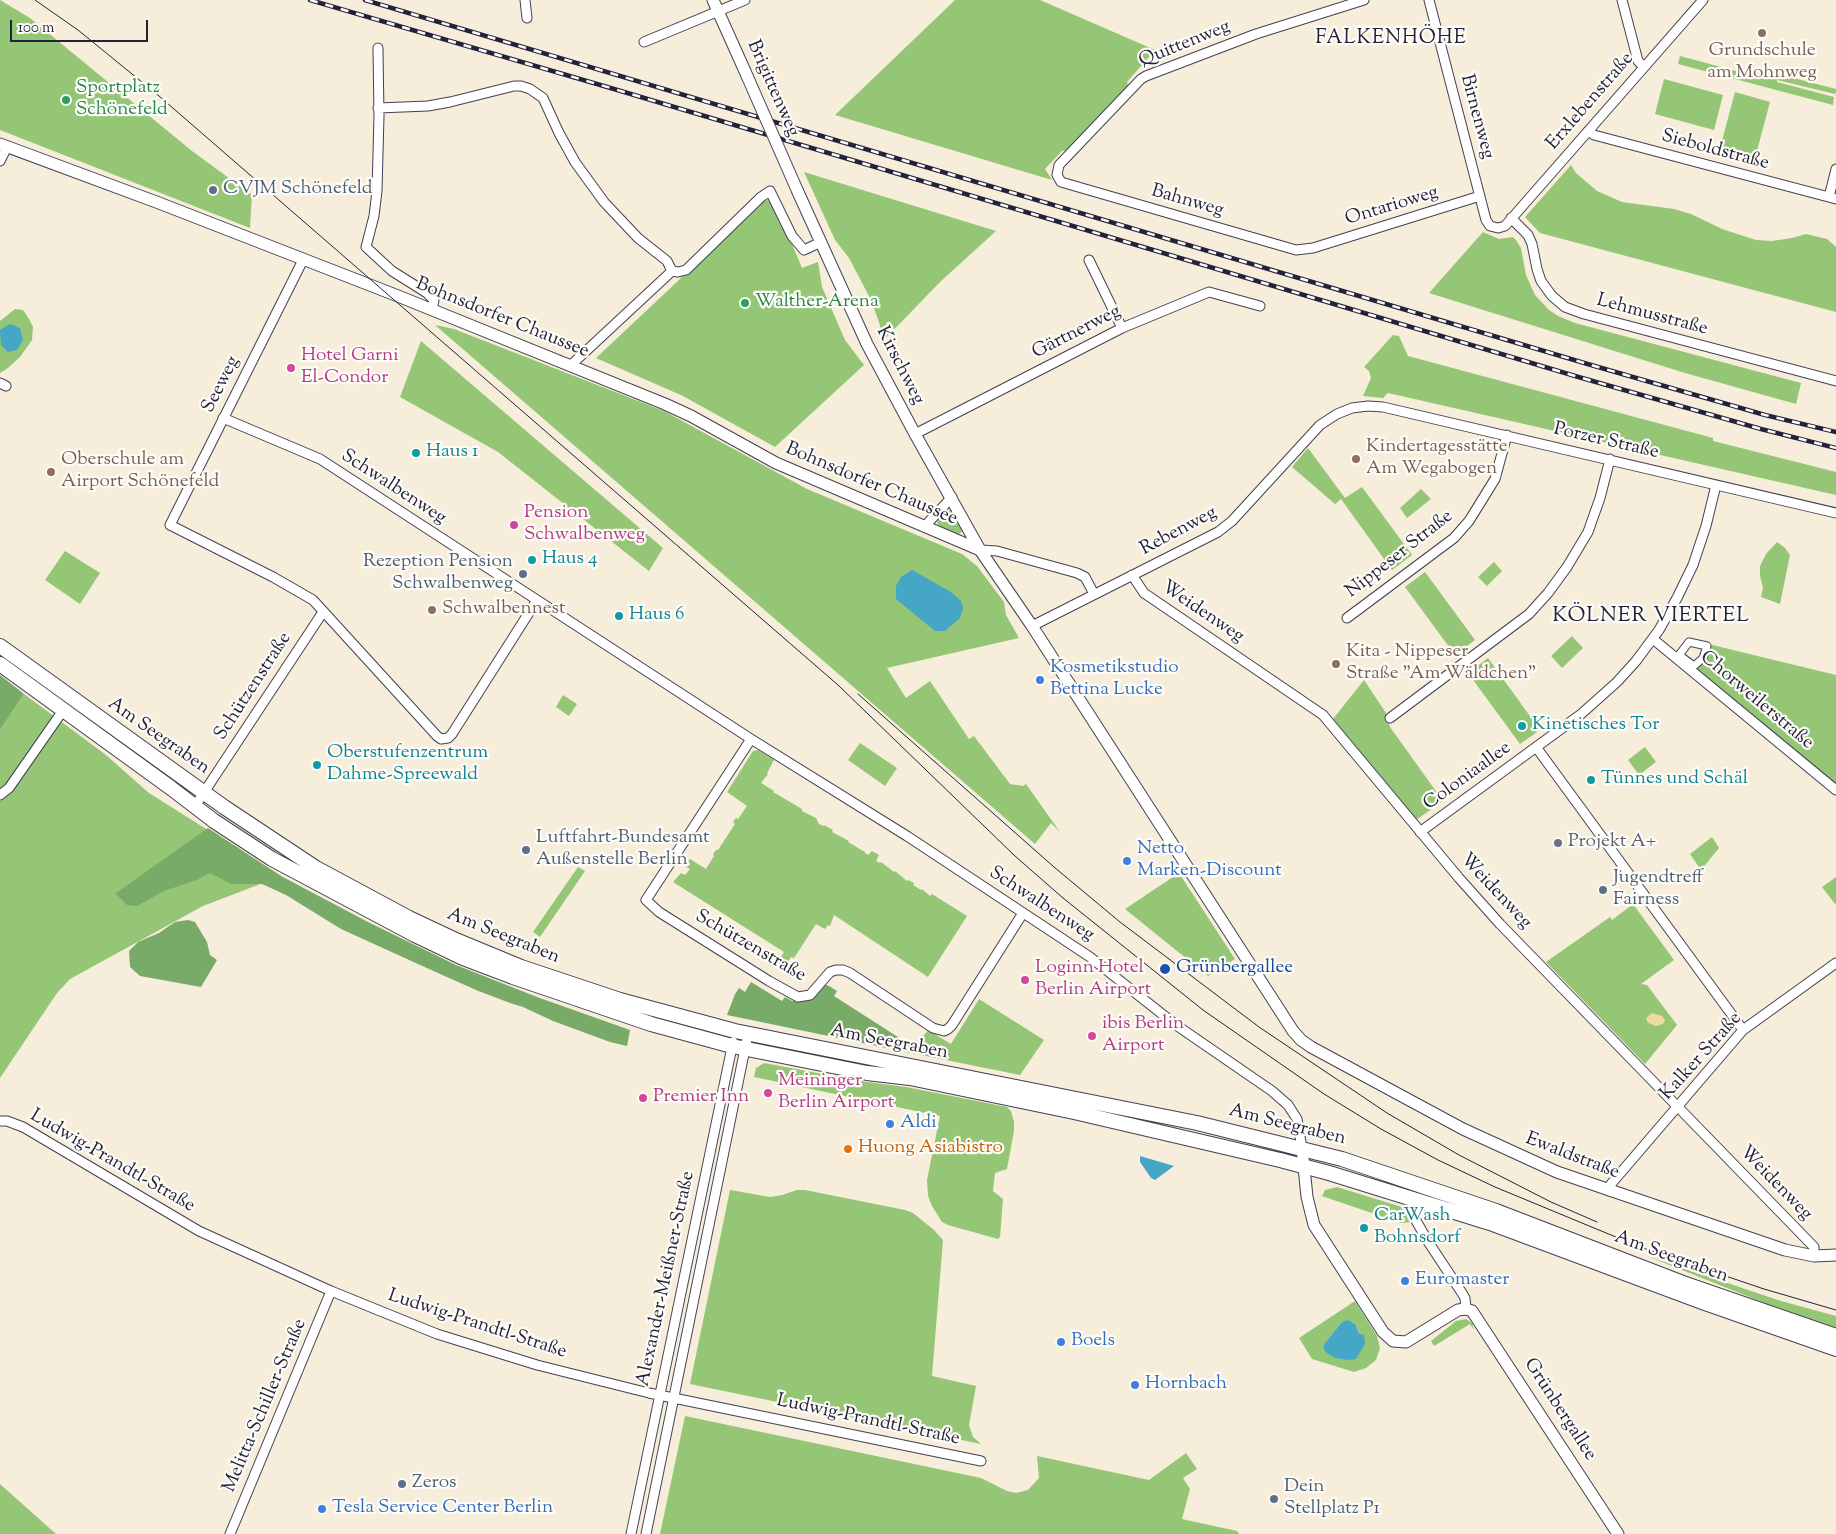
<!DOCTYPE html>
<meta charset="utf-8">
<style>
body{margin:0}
#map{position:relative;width:1836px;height:1534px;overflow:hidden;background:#f7eddb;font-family:"Sorts Mill Goudy",serif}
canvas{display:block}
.scale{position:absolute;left:10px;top:20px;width:138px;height:22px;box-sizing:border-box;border:2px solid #22223b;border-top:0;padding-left:6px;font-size:15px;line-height:18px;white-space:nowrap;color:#22223b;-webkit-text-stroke:4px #fdfcf7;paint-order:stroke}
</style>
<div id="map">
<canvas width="1836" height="1534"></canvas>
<div class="scale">100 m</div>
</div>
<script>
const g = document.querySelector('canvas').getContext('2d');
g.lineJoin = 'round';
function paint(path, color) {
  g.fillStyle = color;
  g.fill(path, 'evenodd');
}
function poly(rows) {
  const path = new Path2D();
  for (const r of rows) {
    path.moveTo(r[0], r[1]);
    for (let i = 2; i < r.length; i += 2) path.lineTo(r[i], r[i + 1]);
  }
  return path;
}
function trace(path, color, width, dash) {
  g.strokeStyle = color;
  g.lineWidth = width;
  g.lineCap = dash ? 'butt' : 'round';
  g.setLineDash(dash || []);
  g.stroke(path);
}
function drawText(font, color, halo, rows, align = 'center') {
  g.font = font + ' "Sorts Mill Goudy",serif';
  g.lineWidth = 4.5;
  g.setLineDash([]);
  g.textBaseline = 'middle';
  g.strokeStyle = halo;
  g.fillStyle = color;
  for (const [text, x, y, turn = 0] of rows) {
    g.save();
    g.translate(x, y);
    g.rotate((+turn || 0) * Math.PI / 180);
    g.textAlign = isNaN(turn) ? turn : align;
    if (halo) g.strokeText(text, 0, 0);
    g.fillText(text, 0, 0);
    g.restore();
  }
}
paint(poly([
 [0,0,30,18,192,151,252,195,250,228,0,130],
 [955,0,1040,0,1155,50,1127,82,1129,88,1067,150,1062,151,1045,169,1052,180,835,115],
 [1680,56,1762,78,1765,68,1779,72,1778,74,1836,89,1836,92,1835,94,1777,80,1777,82,1834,97,1833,105,1678,64],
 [1664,79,1723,95,1714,130,1655,114],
 [1735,92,1770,102,1754,162,1719,152],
 [1571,165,1576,173,1597,191,1622,202,1674,209,1691,214,1722,229,1756,240,1772,241,1792,238,1806,234,1827,239,1836,247,1836,312,1540,233,1525,217],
 [804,172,996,231,940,282,882,342,880,325,871,300,849,258,835,240],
 [768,200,777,208,802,268,818,262,822,287,845,340,864,365,775,447,683,396,596,358,679,280,687,270,760,202],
 [1483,232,1499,239,1513,237,1516,240,1521,248,1526,275,1535,295,1549,310,1558,316,1575,323,1801,383,1796,404,1685,373,1429,293],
 [15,309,23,310,29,319,33,327,32,340,20,357,8,368,0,373,0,321],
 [435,325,454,329,664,411,807,489,962,554,977,566,1004,602,1006,615,1019,638,887,668,906,698,930,681,969,739,974,736,1010,784,1023,786,1026,784,1060,832,1051,823,1035,844],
 [1393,335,1399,336,1408,356,1713,438,1713,441,1836,472,1836,495,1388,393,1383,398,1363,396,1371,378,1369,371,1364,367],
 [421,341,663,548,649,571,498,452,400,397],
 [1308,448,1345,498,1362,487,1412,555,1392,570,1341,499,1335,504,1292,467],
 [1421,489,1431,499,1407,518,1400,508],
 [948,510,954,510,964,530,959,534,940,527,937,523,938,519],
 [1777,542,1785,548,1790,555,1780,604,1761,597,1763,588,1760,576,1760,566,1766,554],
 [65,551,100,573,80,604,45,580],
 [1494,562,1502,571,1487,586,1478,577],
 [1425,572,1475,640,1455,655,1405,587],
 [1572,636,1583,648,1562,668,1551,656],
 [1708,644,1836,675,1836,786,1694,666],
 [1488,658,1540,730,1520,744,1468,673],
 [1364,680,1386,713,1390,727,1443,801,1416,820,1333,719],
 [24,694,106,755,149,793,281,876,203,906,70,979,57,993,0,1078,0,730],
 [563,695,577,704,569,716,556,707],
 [860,743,897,768,885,786,848,760],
 [1645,747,1656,762,1639,775,1628,760],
 [758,750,774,760,767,773,768,774,761,783,774,791,773,792,802,809,802,811,816,818,819,824,823,826,824,825,833,830,832,832,849,841,848,842,865,852,865,853,868,855,872,851,879,855,876,861,880,863,881,862,894,872,895,871,907,881,908,880,914,883,913,885,921,890,922,889,930,896,932,894,967,916,928,977,834,915,830,926,828,925,825,929,816,924,794,958,791,957,787,963,780,959,784,952,673,882,681,873,685,875,690,869,685,866,690,859,706,869,714,856,713,854,716,850,718,850,735,824,733,822,736,818,738,819,747,806,727,792,753,751],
 [1712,837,1719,848,1701,870,1690,854],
 [578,867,585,871,540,937,533,932],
 [1179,873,1235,959,1208,976,1125,909],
 [1836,877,1836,903,1835,904,1822,887],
 [1633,904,1674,960,1641,984,1647,985,1677,1025,1645,1064,1546,962,1610,917,1612,920],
 [979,999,1044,1040,1020,1075,911,1053,928,1030,951,1044],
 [764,1063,860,1081,906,1087,1007,1107,1011,1111,1014,1122,1014,1131,1007,1169,995,1173,993,1191,1003,1199,1000,1237,998,1239,948,1225,942,1222,932,1206,928,1196,927,1180,940,1116,754,1077,756,1068],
 [1337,1187,1405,1208,1411,1222,1401,1223,1322,1196,1325,1190],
 [730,1190,770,1197,782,1195,797,1190,805,1190,905,1210,913,1213,934,1230,943,1240,932,1376,976,1386,969,1425,973,1437,981,1444,690,1384],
 [1647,1256,1781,1301,1836,1316,1836,1330,1817,1324],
 [1355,1301,1377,1336,1380,1348,1376,1360,1366,1368,1354,1372,1312,1359,1299,1338],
 [1342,1322,1356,1325,1359,1334,1324,1344],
 [1466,1319,1472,1323,1474,1330,1470,1324,1434,1346,1431,1341,1456,1321],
 [685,1416,981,1478,1007,1491,1016,1493,1028,1490,1039,1478,1037,1456,1149,1480,1186,1453,1197,1469,1183,1478,1190,1489,1182,1519,1237,1531,1239,1534,660,1534],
 [0,1484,56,1534,0,1534]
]), '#94c676');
paint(poly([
 [0,675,24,694,0,730],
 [208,828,281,876,368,922,456,965,537,997,630,1030,627,1046,610,1042,553,1021,523,1007,510,1003,476,990,429,969,341,929,286,895,262,884,231,884,210,873,197,880,164,891,137,906,127,905,116,894,116,893],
 [188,920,195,922,207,942,210,955,217,960,201,987,140,976,130,967,129,951,138,942,159,933,175,922],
 [751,982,782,1001,785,997,792,1001,806,1000,813,997,823,984,829,986,837,991,834,996,915,1048,911,1053,727,1015,735,994,739,988,745,992]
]), '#77ab67');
paint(poly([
 [1652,1013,1662,1016,1665,1020,1663,1024,1656,1026,1648,1023,1646,1018]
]), '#eeda9e');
paint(poly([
 [10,324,20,328,23,340,17,350,8,352,1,345,0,330],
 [912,570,951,592,961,601,963,608,960,618,945,631,935,631,896,599,896,586,901,577],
 [1140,1156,1174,1166,1155,1180,1151,1178,1140,1162],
 [1348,1320,1356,1325,1359,1334,1364,1335,1365,1344,1356,1359,1349,1360,1335,1358,1328,1354,1324,1350,1324,1344,1342,1322]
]), '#46a6c5');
const pedestrian = poly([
 [1689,642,1707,646,1703,658,1694,666,1679,655,1689,642]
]);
const minor = poly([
 [525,0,527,18],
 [1364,0,1256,34,1146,76,1141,79,1059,165,1057,175,1061,182,1296,250,1313,248,1480,196],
 [1429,0,1486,220,1490,226,1498,228,1505,226,1703,0],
 [1622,0,1638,61,1644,67],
 [644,42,745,0],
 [378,48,379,116,377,191,374,216,366,247,392,271,427,293,434,300,432,310],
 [378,108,428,106,450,102,514,86,521,86,530,89,543,98,559,133,575,162,604,202,638,238,667,261,672,271,571,365],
 [1588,131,1594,135,1836,199],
 [0,161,7,147],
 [1829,197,1836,169],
 [1511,218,1528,235,1532,244,1537,269,1541,281,1552,296,1565,307,1584,314,1836,381],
 [303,260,170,525,273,577,313,600,437,736,441,739,448,738,452,734,537,600],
 [1089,260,1122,328],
 [672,271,678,272,686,270,761,197,770,191,792,236,804,250,821,242],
 [0,383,6,386],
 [223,418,320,459,751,739,907,836,1090,957,1176,1025,1272,1091,1288,1105,1297,1119,1302,1148],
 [915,434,1122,328,1209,292,1260,306],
 [924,527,952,497],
 [980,550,997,551,1077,573,1085,577,1094,594],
 [1132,575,1144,593,1323,715,1459,878,1500,924,1814,1247,1814,1256],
 [1347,618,1454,538,1469,521,1495,479,1507,435],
 [1032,626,1218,532,1232,521,1320,425,1337,414,1352,408,1368,406,1383,407,1836,513],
 [1653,639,1836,790],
 [1390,718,1529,614,1548,593,1567,567,1588,532,1600,498,1610,459],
 [751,739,646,900,659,912,769,981,798,997,810,995,830,972,836,970,843,970,850,973,933,1028,944,1031,948,1029,952,1025,1023,913],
 [1536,747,1743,1030],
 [0,795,9,788,64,709],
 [195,806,323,612],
 [1420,832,1580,715,1617,682,1636,661,1659,630,1677,598,1693,565,1706,526,1716,485],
 [0,1121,7,1121,23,1127,199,1231,331,1291,437,1334,537,1365,649,1393,981,1461],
 [1609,1191,1611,1184,1743,1030,1836,963],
 [1418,1201,1414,1217,1427,1240,1462,1293,1465,1298,1466,1309],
 [230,1534,331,1291],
 [631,1534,733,1042],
 [646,1534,748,1034]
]);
const tertiary = poly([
 [713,0,744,69],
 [0,144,159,203,398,296,665,404,691,416,776,463,980,550],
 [798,192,867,344,915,434,980,550,1032,626,1293,1031,1301,1040,1311,1047,1463,1129,1557,1172,1785,1250,1814,1256,1836,1255],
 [1302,1148,1307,1197,1314,1225,1383,1332,1393,1341,1406,1342,1458,1310,1466,1309,1472,1311,1618,1534]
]);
const primary = poly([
 [0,646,224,807,316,868,409,918,458,941,521,967,620,1000,735,1031,1197,1123,1342,1159,1496,1211,1683,1283,1836,1336],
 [0,664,171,788,214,821,272,859,415,935,463,958,513,977,651,1024,732,1046,867,1073,910,1078,1074,1112,1280,1160,1329,1173,1490,1223,1702,1302,1836,1349]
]);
trace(pedestrian, '#424053', 9);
trace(minor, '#424053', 11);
trace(tertiary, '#424053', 13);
trace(primary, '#424053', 16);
trace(pedestrian, '#fff', 7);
trace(minor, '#fff', 9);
trace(tertiary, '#fff', 11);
trace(primary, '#fff', 14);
trace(poly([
 [35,0,78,30,159,96,838,685,1015,856,1063,898,1203,1010,1324,1094,1381,1129,1438,1160,1495,1187,1640,1247,1764,1289,1836,1310],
 [858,694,1054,867,1120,922,1259,1027,1387,1113,1459,1155,1551,1202,1597,1222]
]), '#22223b', 1);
const rail = poly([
 [310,0,614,89,1575,376,1761,429,1836,448],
 [365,0,1591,365,1765,415,1836,432]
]);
trace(rail, '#22223b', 4.5);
trace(rail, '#fdfcf7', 2.5, [8]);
const tertiaryBridge = poly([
 [744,69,798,192]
]);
trace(tertiaryBridge, '#424053', 13, []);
trace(tertiaryBridge, '#fff', 11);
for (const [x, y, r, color] of [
 [1762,33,5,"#8d6e63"],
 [66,100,5,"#2e9e5b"],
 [213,190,5,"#5c6f8a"],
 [745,303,5,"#2e9e5b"],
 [291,368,5,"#d1479c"],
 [416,453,5,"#0f9aa8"],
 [1356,459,5,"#8d6e63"],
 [51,472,5,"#8d6e63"],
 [514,525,5,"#d1479c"],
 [532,560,5,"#0f9aa8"],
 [523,574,5,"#5c6f8a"],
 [432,610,5,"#8d6e63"],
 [619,616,5,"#0f9aa8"],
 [1336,664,5,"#8d6e63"],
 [1040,680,5,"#3f7fe0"],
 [1522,726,5,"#0f9aa8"],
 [317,765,5,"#0f9aa8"],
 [1591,780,5,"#0f9aa8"],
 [1558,843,5,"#6b7280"],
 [526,850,5,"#5c6f8a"],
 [1127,861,5,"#3f7fe0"],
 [1603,890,5,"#5c6f8a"],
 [1165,969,6,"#1a4fb4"],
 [1025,980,5,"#d1479c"],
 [1092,1036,5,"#d1479c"],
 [768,1093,5,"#d1479c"],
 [643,1098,5,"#d1479c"],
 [890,1124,5,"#3f7fe0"],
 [848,1149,5,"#e8710a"],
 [1364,1228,5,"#0f9aa8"],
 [1405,1281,5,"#3f7fe0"],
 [1061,1342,5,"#3f7fe0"],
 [1135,1385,5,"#3f7fe0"],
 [402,1484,5,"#5c6f8a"],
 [1274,1499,5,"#5c6f8a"],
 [322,1509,5,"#3f7fe0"]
]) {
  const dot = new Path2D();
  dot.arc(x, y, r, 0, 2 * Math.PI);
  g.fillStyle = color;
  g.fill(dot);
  trace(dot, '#fdfcf7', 2);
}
drawText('19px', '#22223b', '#fdfcf7', [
 ["Quittenweg",1185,45,-22],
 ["Brigittenweg",772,89,66],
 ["Erxlebenstraße",1591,102,-49],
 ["Birnenweg",1476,117,75],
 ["Sieboldstraße",1715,151,15],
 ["Bahnweg",1187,202,16],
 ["Ontarioweg",1392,207,-17],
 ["Lehmusstraße",1652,316,15],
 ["Bohnsdorfer Chaussee",502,319,22],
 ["Gärtnerweg",1077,333,-27],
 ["Kirschweg",899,366,63],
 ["Seeweg",222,385,-63],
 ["Porzer Straße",1606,442,13],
 ["Bohnsdorfer Chaussee",871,485,23],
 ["Schwalbenweg",393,488,33],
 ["Rebenweg",1179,532,-28],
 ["Nippeser Straße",1400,555,-38],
 ["Weidenweg",1202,613,34],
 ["Schützenstraße",254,687,-57],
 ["Chorweilerstraße",1756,701,40],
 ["Am Seegraben",158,737,35],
 ["Coloniaallee",1468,777,-36],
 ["Weidenweg",1495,892,47],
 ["Schwalbenweg",1041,905,33],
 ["Am Seegraben",503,937,22],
 ["Schützenstraße",750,947,30],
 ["Am Seegraben",889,1043,11],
 ["Kalker Straße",1702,1057,-48],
 ["Am Seegraben",1287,1126,14],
 ["Ewaldstraße",1572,1157,21],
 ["Ludwig-Prandtl-Straße",112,1162,30],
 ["Weidenweg",1775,1184,46],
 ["Am Seegraben",1671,1258,20],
 ["Alexander-Meißner-Straße",667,1279,-78],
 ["Ludwig-Prandtl-Straße",477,1325,18],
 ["Melitta-Schiller-Straße",266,1406,-67],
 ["Grünbergallee",1559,1410,57],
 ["Ludwig-Prandtl-Straße",868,1421,12]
]);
drawText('19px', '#785e54', '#fdfcf7', [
 ["Grundschule",1762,52,"center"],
 ["am Mohnweg",1762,74,"center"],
 ["Kindertagesstätte",1366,448],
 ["Am Wegabogen",1366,470],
 ["Oberschule am",61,461],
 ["Airport Schönefeld",61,483],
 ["Schwalbennest",442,610],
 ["Kita - Nippeser",1346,653],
 ["Straße \"Am Wäldchen\"",1346,675]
], 'left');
drawText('19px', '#27864d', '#fdfcf7', [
 ["Sportplatz",76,89],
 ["Schönefeld",76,111],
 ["Walther-Arena",755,303]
], 'left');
drawText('19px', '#4e5e75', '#fdfcf7', [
 ["CVJM Schönefeld",223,190],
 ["Rezeption Pension",513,563,"right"],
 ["Schwalbenweg",513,585,"right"],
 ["Luftfahrt-Bundesamt",536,839],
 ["Außenstelle Berlin",536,861],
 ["Jugendtreff",1613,879],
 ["Fairness",1613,901],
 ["Zeros",412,1484],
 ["Dein",1284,1488],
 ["Stellplatz P1",1284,1510]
], 'left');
drawText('19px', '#b23c85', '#fdfcf7', [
 ["Hotel Garni",301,357],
 ["El-Condor",301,379],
 ["Pension",524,514],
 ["Schwalbenweg",524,536],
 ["Loginn Hotel",1035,969],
 ["Berlin Airport",1035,991],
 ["ibis Berlin",1102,1025],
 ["Airport",1102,1047],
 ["Meininger",778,1082],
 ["Berlin Airport",778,1104],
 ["Premier Inn",653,1098]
], 'left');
drawText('19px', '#0d838f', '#fdfcf7', [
 ["Haus 1",426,453],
 ["Haus 4",542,560],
 ["Haus 6",629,616],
 ["Kinetisches Tor",1532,726],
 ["Oberstufenzentrum",327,754],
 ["Dahme-Spreewald",327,776],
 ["Tünnes und Schäl",1601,780],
 ["CarWash",1374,1217],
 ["Bohnsdorf",1374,1239]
], 'left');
drawText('19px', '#366cbe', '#fdfcf7', [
 ["Kosmetikstudio",1050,669],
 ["Bettina Lucke",1050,691],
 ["Netto",1137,850],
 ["Marken-Discount",1137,872],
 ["Aldi",900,1124],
 ["Euromaster",1415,1281],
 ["Boels",1071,1342],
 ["Hornbach",1145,1385],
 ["Tesla Service Center Berlin",332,1509]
], 'left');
drawText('19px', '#5b616d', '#fdfcf7', [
 ["Projekt A+",1568,843]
], 'left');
drawText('19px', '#164399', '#fdfcf7', [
 ["Grünbergallee",1176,969]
], 'left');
drawText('19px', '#c56008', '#fdfcf7', [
 ["Huong Asiabistro",858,1149]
], 'left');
g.letterSpacing = '1px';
drawText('20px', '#22223b', '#fdfcf7', [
 ["FALKENHÖHE",1391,40]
]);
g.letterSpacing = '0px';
g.letterSpacing = '1px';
drawText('21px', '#22223b', '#fdfcf7', [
 ["KÖLNER VIERTEL",1651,617]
]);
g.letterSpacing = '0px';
</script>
